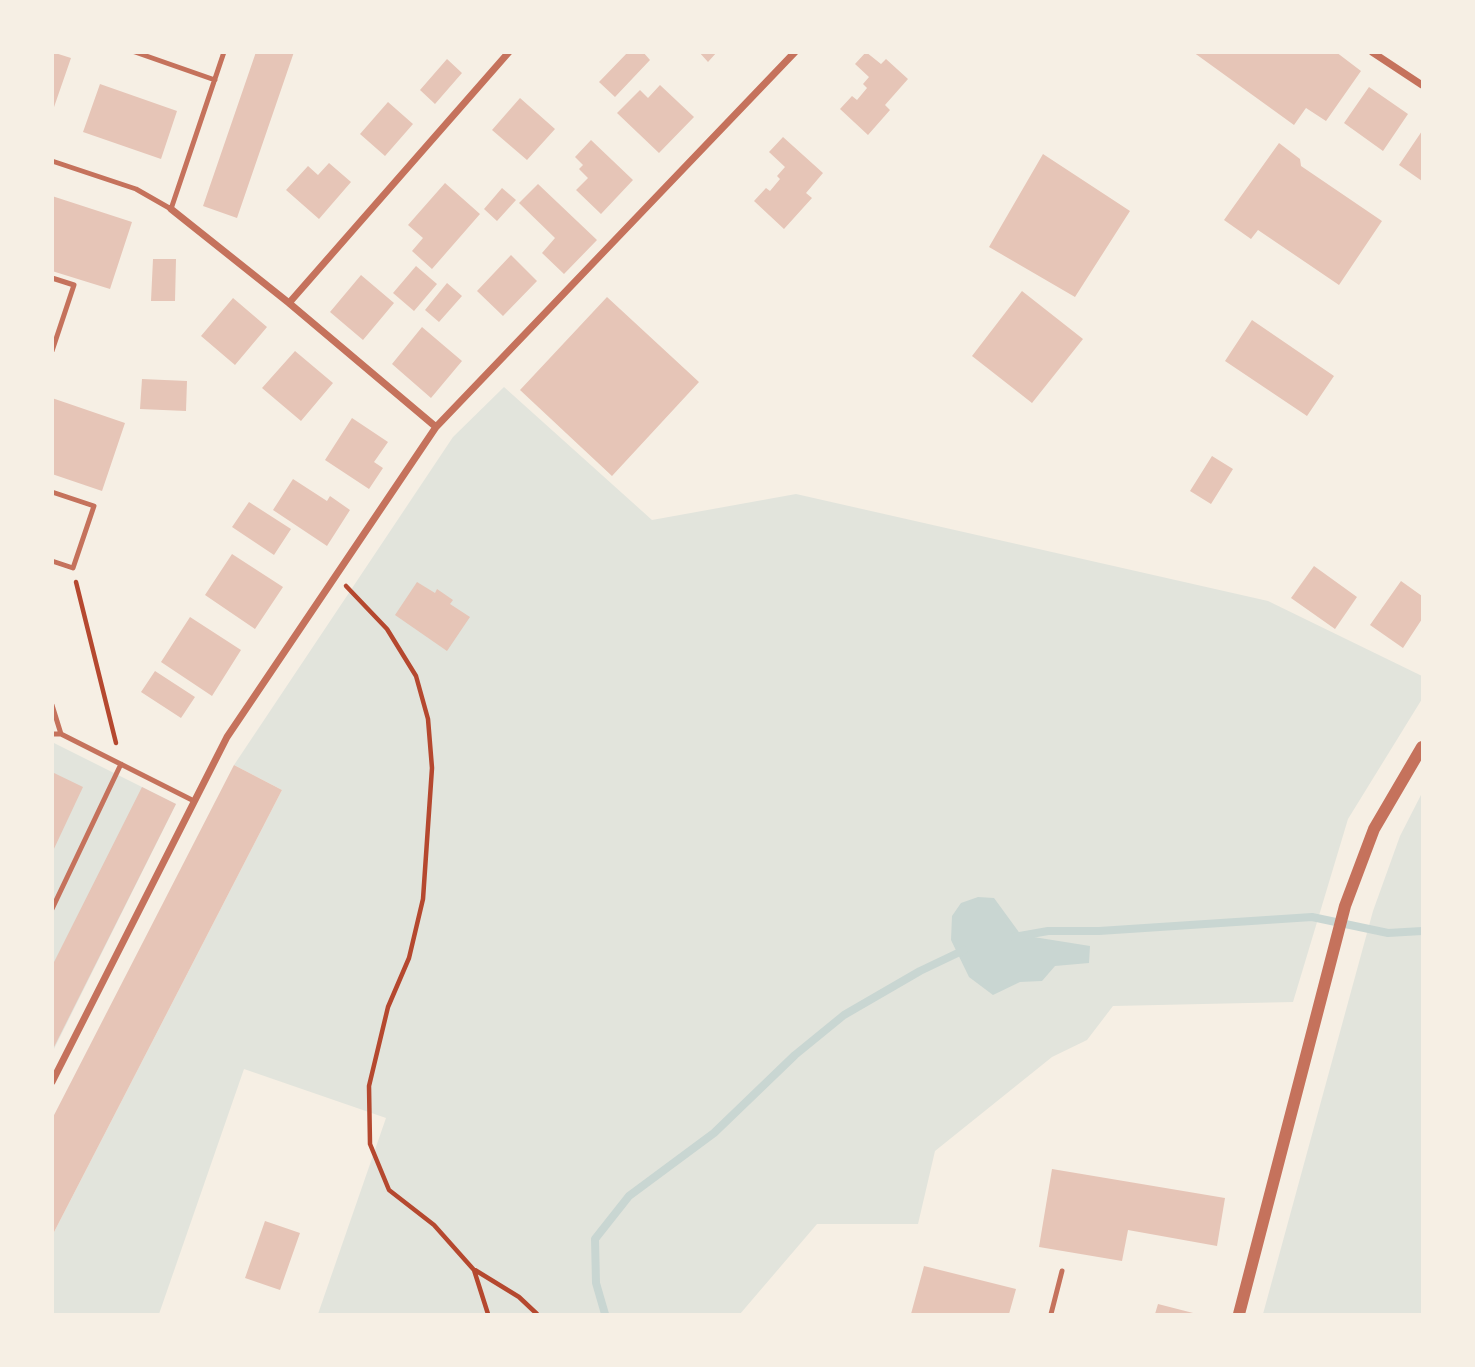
<!DOCTYPE html>
<style>
body{margin:0}
#map{position:relative;width:1475px;height:1367px;overflow:hidden;background:#f6efe4;font-family:Bitter,serif}
canvas{display:block}
.frame{position:absolute;inset:0;border:54px solid #f6efe4;pointer-events:none}
</style>
<div id="map">
<canvas width="1475" height="1367"></canvas>
<div class="frame"></div>
</div>
<script>
const g = document.querySelector('canvas').getContext('2d');
g.lineJoin = 'round';
function paint(path, color) {
  g.fillStyle = color;
  g.fill(path, 'evenodd');
}
function poly(rows) {
  const path = new Path2D();
  for (const r of rows) {
    path.moveTo(r[0], r[1]);
    for (let i = 2; i < r.length; i += 2) path.lineTo(r[i], r[i + 1]);
  }
  return path;
}
function trace(path, color, width, dash) {
  g.strokeStyle = color;
  g.lineWidth = width;
  g.lineCap = dash ? 'butt' : 'round';
  g.setLineDash(dash || []);
  g.stroke(path);
}
paint(poly([
 [504,387,652,520,796,494,1268,601,1422,676,1422,699,1348,819,1293,1002,1113,1006,1087,1040,1052,1057,935,1151,918,1224,817,1224,740,1314,318,1314,386,1118,244,1069,159,1314,53,1314,52,1236,282,790,234,765,453,437],
 [52,742,176,804,53,1051],
 [1422,793,1422,1314,1263,1314,1373,911,1400,836]
]), '#e2e4dc');
paint(poly([
 [978,897,994,898,1021,935,1090,946,1089,963,1055,966,1042,981,1020,982,993,995,969,977,951,940,952,916,961,903]
]), '#c9d6d2');
trace(poly([
 [1014,937,1048,931,1099,931,1312,917,1388,933,1422,931],
 [605,1314,596,1283,595,1239,629,1196,714,1133,795,1055,844,1015,920,971,964,950]
]), '#c9d6d2', 8);
paint(poly([
 [52,52,71,58,53,110,52,110],
 [256,52,294,52,237,218,203,206],
 [628,52,643,52,650,60,615,97,599,82],
 [699,52,717,52,708,62],
 [866,52,881,64,886,59,908,79,885,105,890,110,868,135,840,109,852,96,857,100,867,88,863,84,869,77,855,64],
 [1193,52,1336,52,1361,71,1326,121,1306,108,1294,125],
 [447,59,462,73,435,104,420,90],
 [100,84,177,111,161,159,83,132],
 [660,85,694,117,659,153,617,113,640,90,648,98],
 [1369,87,1408,114,1383,151,1344,123],
 [520,98,555,129,527,160,492,130],
 [388,102,413,124,385,156,360,134],
 [1422,131,1422,181,1399,165],
 [783,137,823,173,806,193,812,198,784,229,754,201,766,188,770,191,780,179,777,176,785,167,769,152],
 [591,140,633,180,601,214,576,190,588,178,579,169,583,165,575,157],
 [1279,143,1300,159,1301,166,1382,221,1339,285,1258,230,1251,239,1224,220],
 [1043,154,1130,211,1075,297,989,247],
 [329,163,351,182,319,219,286,190,308,166,318,175],
 [445,183,480,214,432,269,412,251,423,238,408,225],
 [538,184,597,240,564,274,542,253,555,238,519,203],
 [502,188,516,200,497,221,484,209],
 [52,196,132,222,110,289,52,271],
 [511,255,537,281,503,316,477,291],
 [153,259,176,259,175,301,151,301],
 [416,266,437,284,414,311,393,293],
 [361,275,394,303,363,340,330,312],
 [447,283,462,296,439,322,425,310],
 [1022,291,1083,339,1032,403,972,356],
 [607,297,699,382,612,476,520,390],
 [233,298,267,327,235,365,201,336],
 [1252,320,1334,376,1307,416,1225,361],
 [422,327,462,361,431,398,392,364],
 [295,351,333,383,301,421,262,388],
 [142,379,187,381,186,411,140,409],
 [52,398,125,423,102,491,52,474],
 [352,418,388,442,374,462,383,468,369,489,325,460],
 [1212,456,1233,469,1211,504,1190,491],
 [293,479,327,501,330,496,350,510,327,546,273,510],
 [249,502,291,529,274,555,232,527],
 [232,554,283,587,255,629,205,595],
 [1314,566,1357,597,1335,629,1291,598],
 [1401,581,1422,596,1422,619,1403,648,1370,625],
 [417,582,435,593,437,589,453,600,450,604,470,617,447,651,395,615],
 [190,617,241,650,212,696,161,662],
 [155,671,195,697,181,718,141,692],
 [234,765,282,790,52,1236,52,1119],
 [52,772,83,787,52,853],
 [142,787,176,804,52,1051,52,966],
 [1052,1169,1225,1198,1217,1246,1128,1230,1122,1261,1039,1247],
 [265,1221,300,1233,280,1290,245,1278],
 [924,1266,1016,1289,1009,1314,911,1314],
 [1158,1304,1197,1314,1155,1314]
]), '#e6c5b7');
trace(poly([
 [76,582,116,743],
 [346,586,387,629,416,676,428,719,432,768,423,899,409,958,388,1007,369,1086,370,1144,389,1190,434,1225,474,1270,488,1314],
 [475,1270,519,1297,537,1314]
]), '#b5482f', 4.5);
trace(poly([
 [135,52,215,80],
 [52,161,136,189,171,209,224,52],
 [52,278,74,285,52,351],
 [52,492,94,506,73,568,52,561],
 [52,705,61,734],
 [52,734,61,734,194,801],
 [52,909,121,764],
 [1051,1314,1062,1271]
]), '#c5725c', 5);
trace(poly([
 [1372,52,1422,85],
 [171,209,289,303,436,427],
 [289,303,509,52],
 [52,1082,227,737,436,427,795,52]
]), '#c5725c', 7);
trace(poly([
 [1239,1314,1345,906,1374,829,1422,747]
]), '#c5725c', 12);
</script>
